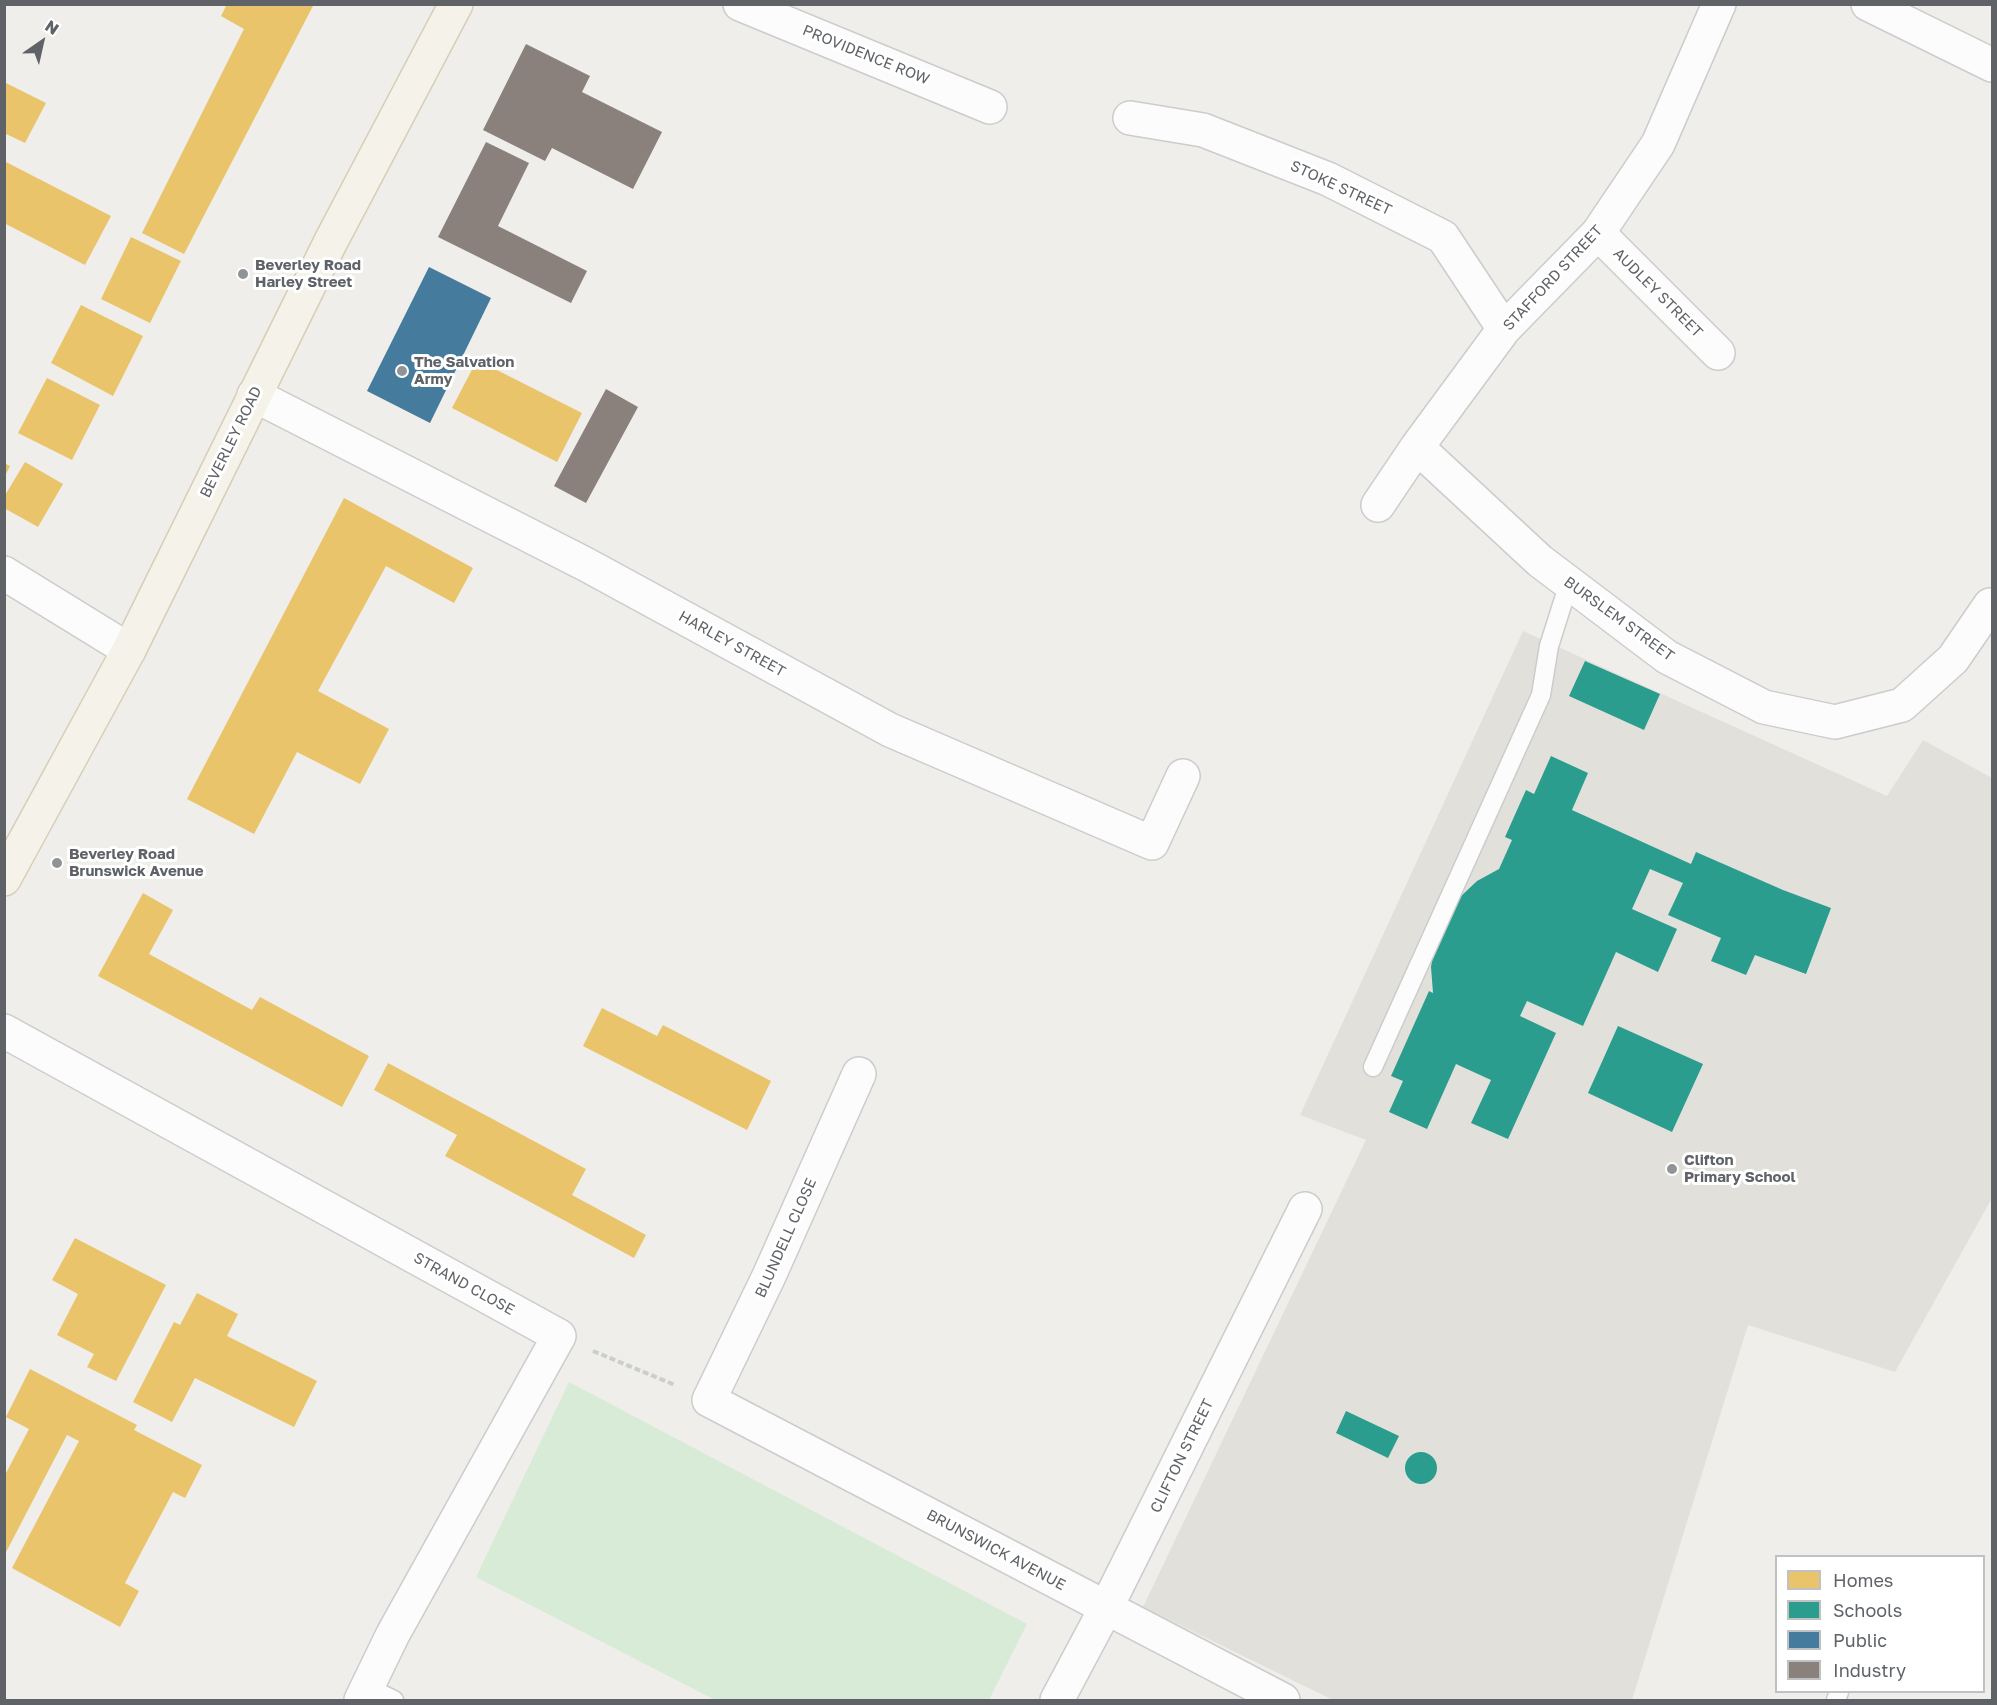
<!DOCTYPE html>
<style>
body{margin:0}
#map{position:relative;width:1997px;height:1705px;overflow:hidden;background:#efeeea;font-family:"Golos Text",sans-serif}
canvas{display:block}
.frame{position:absolute;inset:0;border:6px solid #5f6368;pointer-events:none}
.legend{position:absolute;left:1775px;top:1555px;width:210px;height:138px;box-sizing:border-box;background:#fff;border:2px solid #bfc1c3;margin:0;padding:8px 10px;list-style:none;font-size:18px;color:#5f6368}
.legend li{display:flex;align-items:center;gap:12px;height:30px}
.legend b{width:30px;border:2px solid #bfc1c3}
.north{position:absolute;left:12px;top:12px;width:60px;height:60px;-webkit-text-stroke:4px #fff;paint-order:stroke;rotate:34deg;font-size:16px;font-weight:700;line-height:24px;text-align:center;color:#5f6368}
.north::after{content:'';display:block;margin:auto;width:21px;height:27px;background:#5f6368;clip-path:polygon(50% 0,100% 100%,50% 72%,0 100%)}
</style>
<div id="map">
<canvas width="1997" height="1705"></canvas>
<div class="frame"></div>
<ul class="legend">
<li><b style="height:16px;background:#e9c46a"></b>Homes</li>
<li><b style="height:16px;background:#2a9d8f"></b>Schools</li>
<li><b style="height:16px;background:#457b9d"></b>Public</li>
<li><b style="height:16px;background:#8a817c"></b>Industry</li>
</ul>
<div class="north">N</div>
</div>
<script>
const g = document.querySelector('canvas').getContext('2d');
g.lineJoin = 'round';
function paint(path, color) {
  g.fillStyle = color;
  g.fill(path, 'evenodd');
}
function poly(rows) {
  const path = new Path2D();
  for (const r of rows) {
    if (r.length === 3) {
      path.moveTo(r[0] + r[2], r[1]);
      path.arc(r[0], r[1], r[2], 0, 2 * Math.PI);
      continue;
    }
    path.moveTo(r[0], r[1]);
    for (let i = 2; i < r.length; i += 2) path.lineTo(r[i], r[i + 1]);
  }
  return path;
}
function trace(path, color, width, dash) {
  g.strokeStyle = color;
  g.lineWidth = width;
  g.lineCap = dash ? 'butt' : 'round';
  g.setLineDash(dash || []);
  g.stroke(path);
}
function drawText(font, color, halo, rows, align = 'center') {
  g.font = font + ' "Golos Text",sans-serif';
  g.lineWidth = 6;
  g.setLineDash([]);
  g.textBaseline = 'middle';
  g.strokeStyle = halo;
  g.fillStyle = color;
  for (const [text, x, y, turn = 0] of rows) {
    g.save();
    g.translate(x, y);
    g.rotate((+turn || 0) * Math.PI / 180);
    g.textAlign = isNaN(turn) ? turn : align;
    if (halo) g.strokeText(text, 0, 0);
    g.fillText(text, 0, 0);
    g.restore();
  }
}
paint(poly([
 [1523,631,1887,796,1923,740,1992,778,1992,1198,1895,1372,1748,1325,1632,1700,1333,1700,1143,1607,1366,1140,1300,1115]
]), '#e2e0da');
paint(poly([
 [569,1382,1027,1624,989,1700,715,1700,476,1577]
]), '#d8ebd6');
paint(poly([
 [227,4,314,4,184,254,142,233,244,29,221,16],
 [4,82,46,103,25,143,4,133],
 [4,161,111,216,85,265,4,223],
 [131,237,181,261,150,323,101,299],
 [81,305,143,336,113,396,51,363],
 [477,360,582,413,557,462,452,408],
 [47,378,100,405,72,460,18,433],
 [25,462,63,484,38,527,4,508,4,497],
 [4,463,10,466,4,478],
 [344,498,473,568,454,603,386,566,318,691,389,729,360,784,297,752,254,834,187,799],
 [143,893,173,910,149,954,252,1010,260,997,369,1056,342,1107,98,976],
 [602,1008,657,1036,663,1025,771,1081,747,1130,583,1046],
 [388,1063,586,1169,572,1195,646,1235,634,1258,445,1156,457,1135,374,1090],
 [75,1238,166,1285,116,1381,87,1367,94,1354,57,1335,78,1294,52,1280],
 [197,1293,238,1314,227,1336,317,1381,294,1427,195,1378,172,1422,133,1402,174,1322,180,1325],
 [30,1369,137,1425,134,1430,202,1465,185,1498,173,1492,125,1583,139,1591,120,1627,12,1568,79,1441,67,1435,4,1556,4,1477,29,1429,6,1417]
]), '#e9c46a');
paint(poly([
 [1585,661,1660,694,1644,730,1569,696],
 [1551,756,1588,773,1572,810,1691,864,1696,852,1783,890,1831,908,1806,974,1755,955,1746,975,1711,961,1721,938,1668,915,1683,883,1650,869,1632,909,1677,929,1658,972,1616,952,1583,1026,1527,1001,1520,1016,1556,1033,1508,1139,1471,1123,1491,1080,1456,1064,1427,1129,1389,1112,1403,1081,1391,1076,1429,991,1433,993,1431,967,1435,942,1459,898,1477,881,1499,869,1512,840,1505,837,1526,790,1534,794],
 [1618,1026,1703,1064,1672,1132,1588,1093],
 [1346,1411,1399,1436,1388,1458,1336,1433],
 [1421,1468,16]
]), '#2a9d8f');
paint(poly([
 [429,267,491,298,430,423,367,391]
]), '#457b9d');
paint(poly([
 [526,44,590,76,582,92,662,132,633,189,552,148,545,161,483,130],
 [486,142,529,163,498,226,587,271,571,303,438,237],
 [606,389,638,407,586,503,554,486]
]), '#8a817c');
const service = poly([
 [1373,1067,1541,695,1549,646,1569,583],
 [367,1687,394,1700],
 [1836,1700,1839,1692]
]);
const minor = poly([
 [740,4,990,107],
 [1868,4,1992,65],
 [1130,118,1203,130,1328,179,1443,237,1504,329],
 [1598,233,1718,353],
 [254,395,587,565,890,730,1152,843,1183,776],
 [1417,447,1540,561,1667,657,1764,707,1835,722,1902,705,1953,659,1990,605],
 [1378,505,1417,447,1504,329,1598,233,1658,144,1719,4],
 [4,573,129,650],
 [4,1031,559,1336,393,1634,361,1700],
 [859,1074,769,1276,709,1400,1283,1700],
 [1057,1700,1106,1608,1305,1209]
]);
const primary = poly([
 [4,879,129,650,330,243,456,4]
]);
trace(service, '#cbcccc', 21);
trace(minor, '#cbcccc', 36);
trace(primary, '#d7ceb8', 36);
trace(poly([
 [593,1351,675,1385]
]), '#cacfcc', 4, [6, 3]);
trace(service, '#fdfcfc', 18);
trace(minor, '#fdfcfc', 33);
trace(primary, '#f4f2e9', 33);
for (const [x, y, r, color] of [
 [243,274,6,"#919496"],
 [402,371,6,"#919496"],
 [57,863,6,"#919496"],
 [1672,1169,6,"#919496"]
]) {
  const dot = new Path2D();
  dot.arc(x, y, r, 0, 2 * Math.PI);
  g.fillStyle = color;
  g.fill(dot);
  trace(dot, '#fff', 2);
}
drawText('15px', '#5f6368', '#fff', [
 ["PROVIDENCE ROW",866,55,22],
 ["STOKE STREET",1341,188,25],
 ["STAFFORD STREET",1553,278,-47],
 ["AUDLEY STREET",1658,293,45],
 ["BEVERLEY ROAD",231,442,-64],
 ["BURSLEM STREET",1619,619,36],
 ["HARLEY STREET",732,644,29],
 ["BLUNDELL CLOSE",786,1238,-66],
 ["STRAND CLOSE",464,1284,29],
 ["CLIFTON STREET",1182,1456,-64],
 ["BRUNSWICK AVENUE",996,1550,28]
]);
drawText('bold 15px', '#5f6368', '#fff', [
 ["Beverley Road",255,265],
 ["Harley Street",255,282],
 ["The Salvation",414,362],
 ["Army",414,379],
 ["Beverley Road",69,854],
 ["Brunswick Avenue",69,871],
 ["Clifton",1684,1160],
 ["Primary School",1684,1177]
], 'left');
</script>
